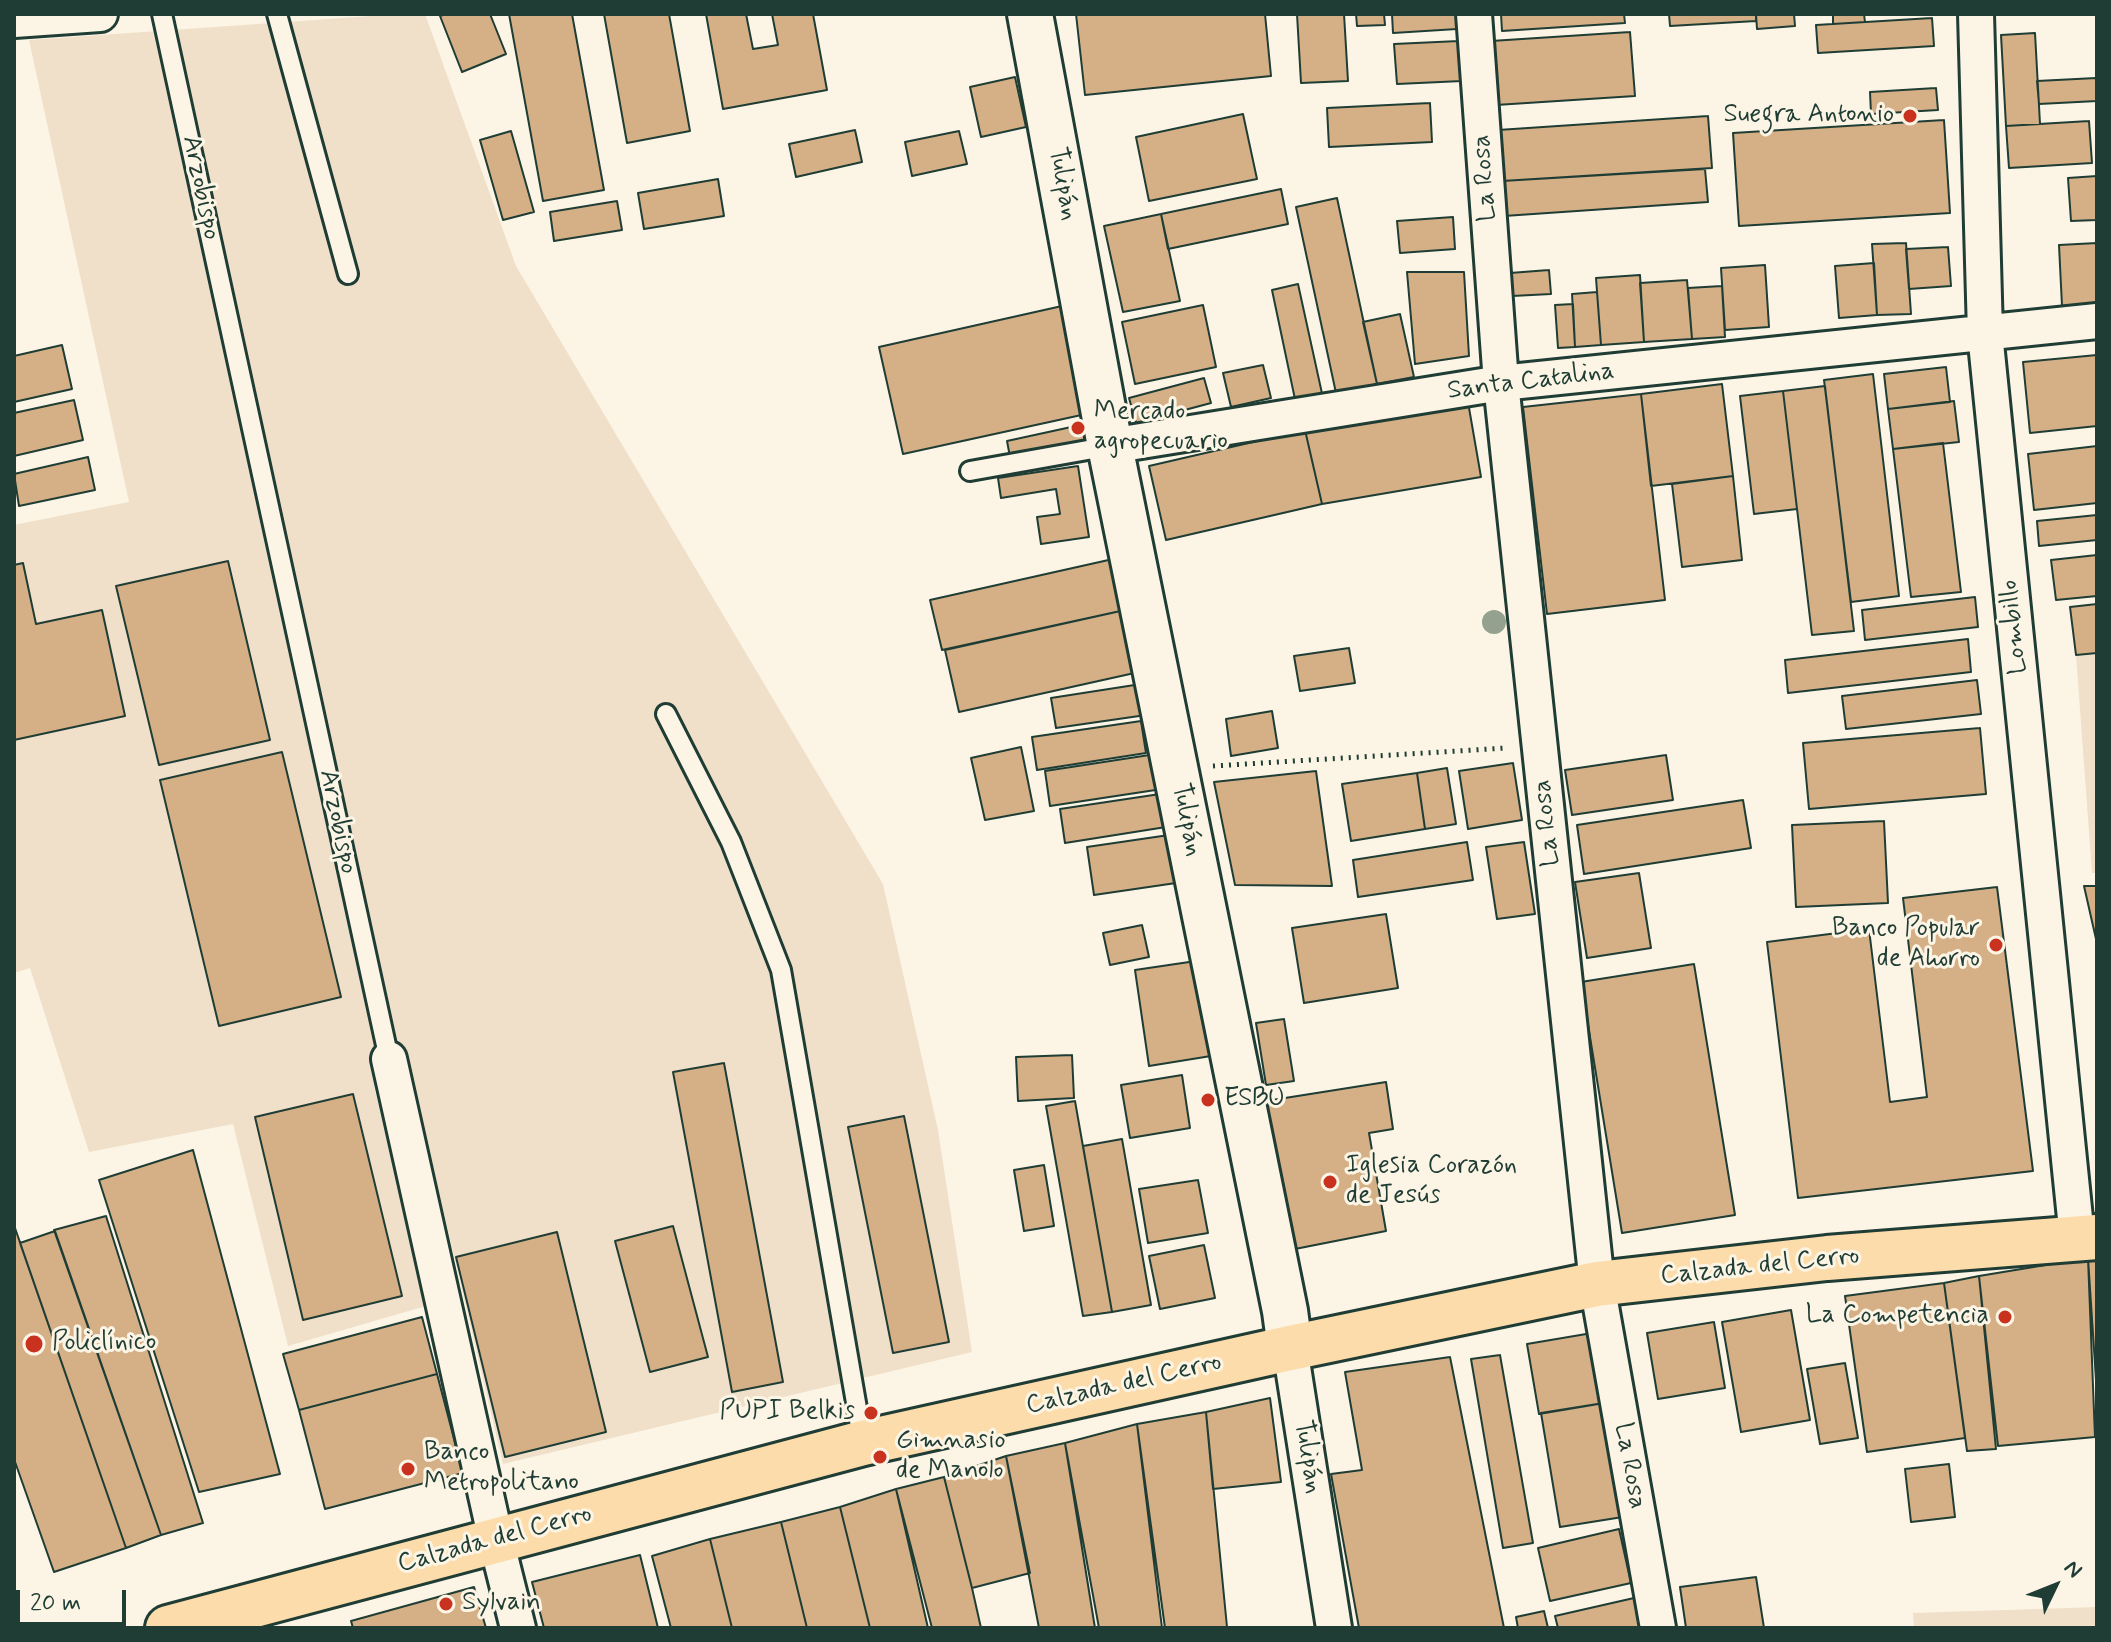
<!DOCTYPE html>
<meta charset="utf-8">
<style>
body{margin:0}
#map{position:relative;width:2111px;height:1642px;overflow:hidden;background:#fcf5e5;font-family:Mynerve,sans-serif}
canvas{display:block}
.frame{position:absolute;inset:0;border:16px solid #1f3d34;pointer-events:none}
.north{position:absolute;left:2015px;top:1546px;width:80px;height:80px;-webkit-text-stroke:6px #fcf5e5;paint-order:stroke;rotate:47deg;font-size:22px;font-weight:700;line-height:32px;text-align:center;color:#1f3d34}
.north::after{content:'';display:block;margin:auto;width:28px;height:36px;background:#1f3d34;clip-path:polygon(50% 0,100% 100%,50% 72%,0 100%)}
.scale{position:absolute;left:16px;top:1590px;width:110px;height:36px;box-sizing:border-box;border:4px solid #1f3d34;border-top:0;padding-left:10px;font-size:24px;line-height:28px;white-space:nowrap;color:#1f3d34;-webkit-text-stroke:6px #fcf5e5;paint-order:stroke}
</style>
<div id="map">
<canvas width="2111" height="1642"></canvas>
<div class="frame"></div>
<div class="north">N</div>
<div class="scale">20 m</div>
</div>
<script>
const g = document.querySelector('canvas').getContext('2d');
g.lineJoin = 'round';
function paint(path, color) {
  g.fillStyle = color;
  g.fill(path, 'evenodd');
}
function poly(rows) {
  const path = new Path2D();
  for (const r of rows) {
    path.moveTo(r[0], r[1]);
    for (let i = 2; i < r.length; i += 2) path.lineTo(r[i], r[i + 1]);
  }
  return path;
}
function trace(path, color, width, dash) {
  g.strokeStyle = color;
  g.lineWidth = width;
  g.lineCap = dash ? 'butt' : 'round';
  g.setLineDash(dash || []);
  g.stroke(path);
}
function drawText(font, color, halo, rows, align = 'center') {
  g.font = font + ' Mynerve,sans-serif';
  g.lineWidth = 6;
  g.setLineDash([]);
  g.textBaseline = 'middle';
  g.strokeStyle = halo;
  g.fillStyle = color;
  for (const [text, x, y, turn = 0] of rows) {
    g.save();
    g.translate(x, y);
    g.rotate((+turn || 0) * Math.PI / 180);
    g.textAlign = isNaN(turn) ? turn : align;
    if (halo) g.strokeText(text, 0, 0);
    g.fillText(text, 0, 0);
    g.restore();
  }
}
paint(poly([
 [400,14,425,14,516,266,883,884,938,1130,972,1352,503,1464,411,1073,374,1086,426,1306,288,1346,233,1124,89,1152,30,968,14,973,14,525,129,502,29,40],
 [2097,653,2097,873,2092,873,2076,655],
 [2097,1607,2097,1628,1914,1628,1913,1613]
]), '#f0e0c9');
const building = poly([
 [446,14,490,14,506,54,462,72,440,16,446,14],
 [509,14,572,14,604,190,543,201,509,14],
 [604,14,669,14,690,131,627,143,604,14],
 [706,14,746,14,753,49,778,45,772,14,813,14,827,90,723,109,706,14],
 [1076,14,1265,14,1271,76,1085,95,1076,14],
 [1297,14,1344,14,1348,81,1301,83,1297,14],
 [1356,14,1384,14,1385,25,1357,26,1356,14],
 [1392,14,1457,14,1457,29,1393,33,1392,14],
 [1501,14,1624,14,1625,23,1502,31,1501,14],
 [1669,14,1756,14,1756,21,1670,26,1669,14],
 [1756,14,1794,14,1795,26,1757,29,1756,14],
 [1833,14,1864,14,1865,22,1833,24,1833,14],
 [1932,18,1934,46,1818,53,1816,25,1932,18],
 [1630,32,1635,96,1496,105,1491,41,1630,32],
 [2035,33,2040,124,2006,126,2001,35,2035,33],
 [1459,41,1462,81,1397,84,1394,44,1459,41],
 [1015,77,1026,127,981,137,970,87,1015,77],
 [2096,78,2097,101,2039,104,2037,81,2096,78],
 [1936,88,1938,110,1871,114,1870,92,1936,88],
 [1430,103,1432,142,1329,147,1327,108,1430,103],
 [1243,114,1257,179,1149,201,1136,137,1243,114],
 [1708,116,1712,168,1502,181,1498,130,1708,116],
 [1944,120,1950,213,1739,226,1733,133,1944,120],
 [2089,121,2092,163,2009,168,2006,126,2089,121],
 [855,130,862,162,796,177,789,144,855,130],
 [511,131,534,212,503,220,480,140,511,131],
 [959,131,967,164,912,176,905,142,959,131],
 [1705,169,1708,202,1504,216,1502,181,1705,169],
 [2097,176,2097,220,2071,221,2068,178,2097,176],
 [718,179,724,216,644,229,638,193,718,179],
 [1281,189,1288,224,1168,249,1161,214,1281,189],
 [1337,198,1377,384,1336,393,1296,207,1337,198],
 [617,201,622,230,554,241,550,212,617,201],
 [1161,214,1180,301,1123,312,1104,226,1161,214],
 [1453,217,1455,249,1400,253,1397,221,1453,217],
 [1906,243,1911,314,1877,315,1872,244,1906,243],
 [2097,243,2097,304,2062,306,2059,245,2097,243],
 [1948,247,1951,286,1909,289,1906,249,1948,247],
 [1874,263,1877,315,1839,318,1835,266,1874,263],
 [1765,265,1769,327,1725,330,1721,268,1765,265],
 [1549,270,1551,294,1512,296,1510,273,1549,270],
 [1407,272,1464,272,1469,356,1415,364,1407,272],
 [1640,275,1644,342,1601,345,1596,278,1640,275],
 [1687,280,1692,339,1644,342,1640,283,1687,280],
 [1298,284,1323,398,1296,404,1272,290,1298,284],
 [1722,286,1725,337,1692,339,1688,288,1722,286],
 [1597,292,1601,345,1575,347,1572,294,1597,292],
 [1573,304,1575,347,1558,348,1555,305,1573,304],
 [1203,305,1216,367,1135,384,1122,322,1203,305],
 [1062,306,1086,414,903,454,879,347,1062,306],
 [1400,314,1414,377,1377,384,1363,322,1400,314],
 [62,345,72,389,14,402,14,356,62,345],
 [2097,355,2097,426,2030,433,2023,362,2097,355],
 [1263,365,1271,398,1231,407,1223,373,1263,365],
 [1946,367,1950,402,1888,409,1884,374,1946,367],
 [1873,374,1899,596,1851,602,1824,380,1873,374],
 [1204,378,1211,403,1136,423,1129,398,1204,378],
 [1722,384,1733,476,1651,486,1641,394,1722,384],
 [1825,386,1854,631,1812,635,1783,391,1825,386],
 [1783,391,1797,509,1754,514,1740,396,1783,391],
 [1641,394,1665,600,1547,614,1523,407,1641,394],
 [74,400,83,440,14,456,14,413,74,400],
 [1954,401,1959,442,1893,449,1888,409,1954,401],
 [1468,402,1481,477,1322,504,1305,430,1468,402],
 [1085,424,1089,445,1010,457,1007,441,1085,424],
 [1305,430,1322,504,1166,540,1149,466,1305,430],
 [1943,443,1961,592,1911,597,1893,449,1943,443],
 [2097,446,2097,503,2034,510,2028,454,2097,446],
 [88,457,95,490,19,506,14,474,88,457],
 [1078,466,1089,537,1041,544,1037,517,1060,514,1056,489,1001,498,998,478,1078,466],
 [1733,476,1742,560,1682,567,1672,484,1733,476],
 [2097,515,2097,540,2039,546,2037,521,2097,515],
 [2097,555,2097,596,2056,600,2051,560,2097,555],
 [1113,559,1125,610,942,650,930,600,1113,559],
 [228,561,270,740,159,765,116,586,228,561],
 [23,563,36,624,102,610,125,716,14,740,14,565,23,563],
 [1975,597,1978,627,1865,640,1862,610,1975,597],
 [2097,604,2097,653,2076,655,2070,607,2097,604],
 [1125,610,1139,672,959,712,945,650,1125,610],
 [1968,639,1971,672,1788,693,1785,660,1968,639],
 [1349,648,1355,683,1300,691,1294,656,1349,648],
 [1977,680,1981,714,1846,729,1842,696,1977,680],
 [1141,684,1146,715,1056,728,1051,698,1141,684],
 [1272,711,1278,748,1231,756,1226,719,1272,711],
 [1141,721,1146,753,1037,770,1032,737,1141,721],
 [1980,728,1986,794,1809,809,1803,743,1980,728],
 [1021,747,1034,811,985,820,971,758,1021,747],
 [282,752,341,997,219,1026,160,780,282,752],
 [1156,754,1162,789,1050,806,1045,771,1156,754],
 [1666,755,1673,800,1572,815,1565,770,1666,755],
 [1513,763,1522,820,1468,829,1459,771,1513,763],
 [1447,768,1456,824,1425,829,1417,773,1447,768],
 [1316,771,1332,886,1235,885,1214,782,1316,771],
 [1417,773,1425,829,1351,841,1342,784,1417,773],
 [1160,794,1166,827,1065,843,1060,809,1160,794],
 [1743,800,1751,848,1584,874,1577,825,1743,800],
 [1884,821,1888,903,1796,907,1792,825,1884,821],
 [1169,835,1176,883,1094,895,1087,847,1169,835],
 [1467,842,1473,880,1358,897,1353,860,1467,842],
 [1524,842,1535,914,1497,919,1486,847,1524,842],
 [1639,873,1651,948,1587,958,1575,882,1639,873],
 [2084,886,2097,886,2097,939,2096,939,2084,886],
 [1997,887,2033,1171,1798,1198,1767,942,1869,929,1890,1102,1927,1097,1903,898,1997,887],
 [1386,914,1398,988,1304,1003,1292,928,1386,914],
 [1142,925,1149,957,1110,965,1103,933,1142,925],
 [1196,961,1211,1056,1149,1066,1135,970,1196,961],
 [1694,964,1735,1215,1622,1233,1581,982,1694,964],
 [1284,1019,1294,1081,1266,1085,1256,1023,1284,1019],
 [1072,1055,1074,1098,1018,1101,1016,1057,1072,1055],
 [724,1063,783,1382,732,1392,673,1072,724,1063],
 [1182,1075,1190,1128,1130,1138,1121,1085,1182,1075],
 [1386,1082,1393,1129,1369,1133,1386,1231,1295,1249,1266,1101,1386,1082],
 [353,1094,402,1296,303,1320,255,1117,353,1094],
 [1075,1101,1112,1312,1083,1316,1046,1106,1075,1101],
 [904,1116,949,1342,893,1353,848,1127,904,1116],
 [1122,1139,1151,1305,1112,1312,1083,1146,1122,1139],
 [193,1150,280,1474,199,1492,99,1180,193,1150],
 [1044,1165,1054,1226,1024,1231,1014,1170,1044,1165],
 [1198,1180,1208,1233,1148,1243,1139,1189,1198,1180],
 [106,1216,203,1523,161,1535,54,1230,106,1216],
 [673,1226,708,1357,650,1372,615,1241,673,1226],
 [15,1228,126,1548,54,1572,14,1459,15,1228],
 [55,1231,161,1535,126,1548,20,1243,55,1231],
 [557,1232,606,1432,505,1457,456,1257,557,1232],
 [1204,1245,1215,1298,1160,1309,1149,1256,1204,1245],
 [2088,1258,2095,1437,1998,1446,1979,1276,2088,1258],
 [2088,1258,2097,1258,2097,1380,2096,1380,2088,1258],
 [1979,1276,1996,1449,1967,1451,1944,1283,1979,1276],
 [1944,1283,1965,1438,1867,1452,1845,1296,1944,1283],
 [1791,1310,1810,1420,1741,1432,1722,1322,1791,1310],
 [422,1317,437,1374,299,1410,283,1354,422,1317],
 [1714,1322,1725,1388,1658,1399,1647,1333,1714,1322],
 [1598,1332,1610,1402,1539,1414,1527,1344,1598,1332],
 [1500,1355,1533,1543,1503,1548,1471,1359,1500,1355],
 [1450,1357,1504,1628,1359,1628,1331,1474,1362,1470,1345,1372,1450,1357],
 [1845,1363,1858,1438,1820,1444,1807,1369,1845,1363],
 [437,1374,463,1473,325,1509,299,1410,437,1374],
 [1270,1398,1281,1482,1213,1489,1206,1412,1270,1398],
 [1610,1402,1629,1516,1560,1527,1541,1413,1610,1402],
 [1206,1412,1227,1627,1165,1628,1137,1424,1206,1412],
 [1137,1424,1162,1628,1099,1628,1065,1443,1137,1424],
 [1065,1443,1095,1628,1039,1628,1006,1456,1065,1443],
 [1006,1456,1030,1573,972,1588,944,1477,1006,1456],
 [1949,1464,1955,1517,1911,1522,1905,1469,1949,1464],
 [944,1477,972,1588,981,1628,932,1628,896,1489,944,1477],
 [896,1489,928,1628,870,1628,840,1507,896,1489],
 [840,1507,870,1628,807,1628,781,1522,840,1507],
 [781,1522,807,1628,732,1628,710,1539,781,1522],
 [1619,1529,1631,1583,1550,1601,1538,1548,1619,1529],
 [710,1539,732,1628,671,1628,652,1556,710,1539],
 [640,1555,658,1628,544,1628,532,1582,640,1555],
 [1756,1577,1764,1628,1686,1628,1680,1587,1756,1577],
 [474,1587,486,1628,353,1628,351,1621,474,1587],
 [1634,1598,1641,1628,1558,1628,1555,1616,1634,1598],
 [1544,1611,1548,1628,1518,1628,1516,1617,1544,1611]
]);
paint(building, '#d5b087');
trace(building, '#1f3d34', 2);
const lane = poly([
 [162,14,389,1059],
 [277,14,348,274],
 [970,471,1110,446],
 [666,714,731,842,781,970,863,1443]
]);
const street = poly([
 [1474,14,1501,383,1597,1284,1658,1628],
 [1976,14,1985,333,2077,1238],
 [14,20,100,14],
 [1110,446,1501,383,2097,321],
 [389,1059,496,1540,518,1628],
 [1290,1348,1334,1628]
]);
const secondary = poly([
 [1030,14,1110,446,1285,1311,1290,1348]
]);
const primary = poly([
 [168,1628,863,1443,1290,1348,1597,1284,1827,1258,2097,1237]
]);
trace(lane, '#1f3d34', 24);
trace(street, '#1f3d34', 40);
trace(secondary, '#1f3d34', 50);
trace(primary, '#1f3d34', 50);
trace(poly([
 [1213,766,1506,748]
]), '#1f3d34', 5, [2, 6]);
trace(lane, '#fcf5e5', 18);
trace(street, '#fcf5e5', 34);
trace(secondary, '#fcf5e5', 44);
trace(primary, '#fddcac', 44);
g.fillStyle = '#93a18e';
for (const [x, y] of [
 [1494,622]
]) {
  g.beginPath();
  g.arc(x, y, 12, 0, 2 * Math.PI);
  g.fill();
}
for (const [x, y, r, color] of [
 [1910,116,8,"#c8321e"],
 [1078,428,8,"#c8321e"],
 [1996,945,8,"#c8321e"],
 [1208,1100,8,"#c8321e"],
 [1330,1182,8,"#c8321e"],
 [2005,1317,8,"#c8321e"],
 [34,1344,10,"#c8321e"],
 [871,1413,8,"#c8321e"],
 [880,1457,8,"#c8321e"],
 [408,1469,8,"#c8321e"],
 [446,1604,8,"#c8321e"]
]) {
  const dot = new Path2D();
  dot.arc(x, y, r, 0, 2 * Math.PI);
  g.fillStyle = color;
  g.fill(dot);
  trace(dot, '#fcf5e5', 3);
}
drawText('26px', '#1f3d34', '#fcf5e5', [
 ["Suegra Antonio",1894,116,"right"],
 ["Mercado",1094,413],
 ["agropecuario",1094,443],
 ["Banco Popular",1980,930,"right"],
 ["de Ahorro",1980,960,"right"],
 ["ESBU",1224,1100],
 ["Iglesia Corazón",1346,1167],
 ["de Jesús",1346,1197],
 ["La Competencia",1989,1317,"right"],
 ["Policlínico",52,1344],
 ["PUPI Belkis",855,1413,"right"],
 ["Gimnasio",896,1442],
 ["de Manolo",896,1472],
 ["Banco",424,1454],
 ["Metropolitano",424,1484],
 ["Sylvain",462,1604]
], 'left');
drawText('26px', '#1f3d34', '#fcf5e5', [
 ["La Rosa",1486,178,-94],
 ["Tulipán",1062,184,80],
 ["Arzobispo",200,188,78],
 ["Santa Catalina",1531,382,-7],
 ["Lombillo",2015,627,-96],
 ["Tulipán",1186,820,79],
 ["Arzobispo",337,822,78],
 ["La Rosa",1548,823,-96],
 ["Calzada del Cerro",1760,1267,-6],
 ["Calzada del Cerro",1124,1385,-13],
 ["Tulipán",1307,1457,81],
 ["La Rosa",1629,1466,80],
 ["Calzada del Cerro",495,1540,-15]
]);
</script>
